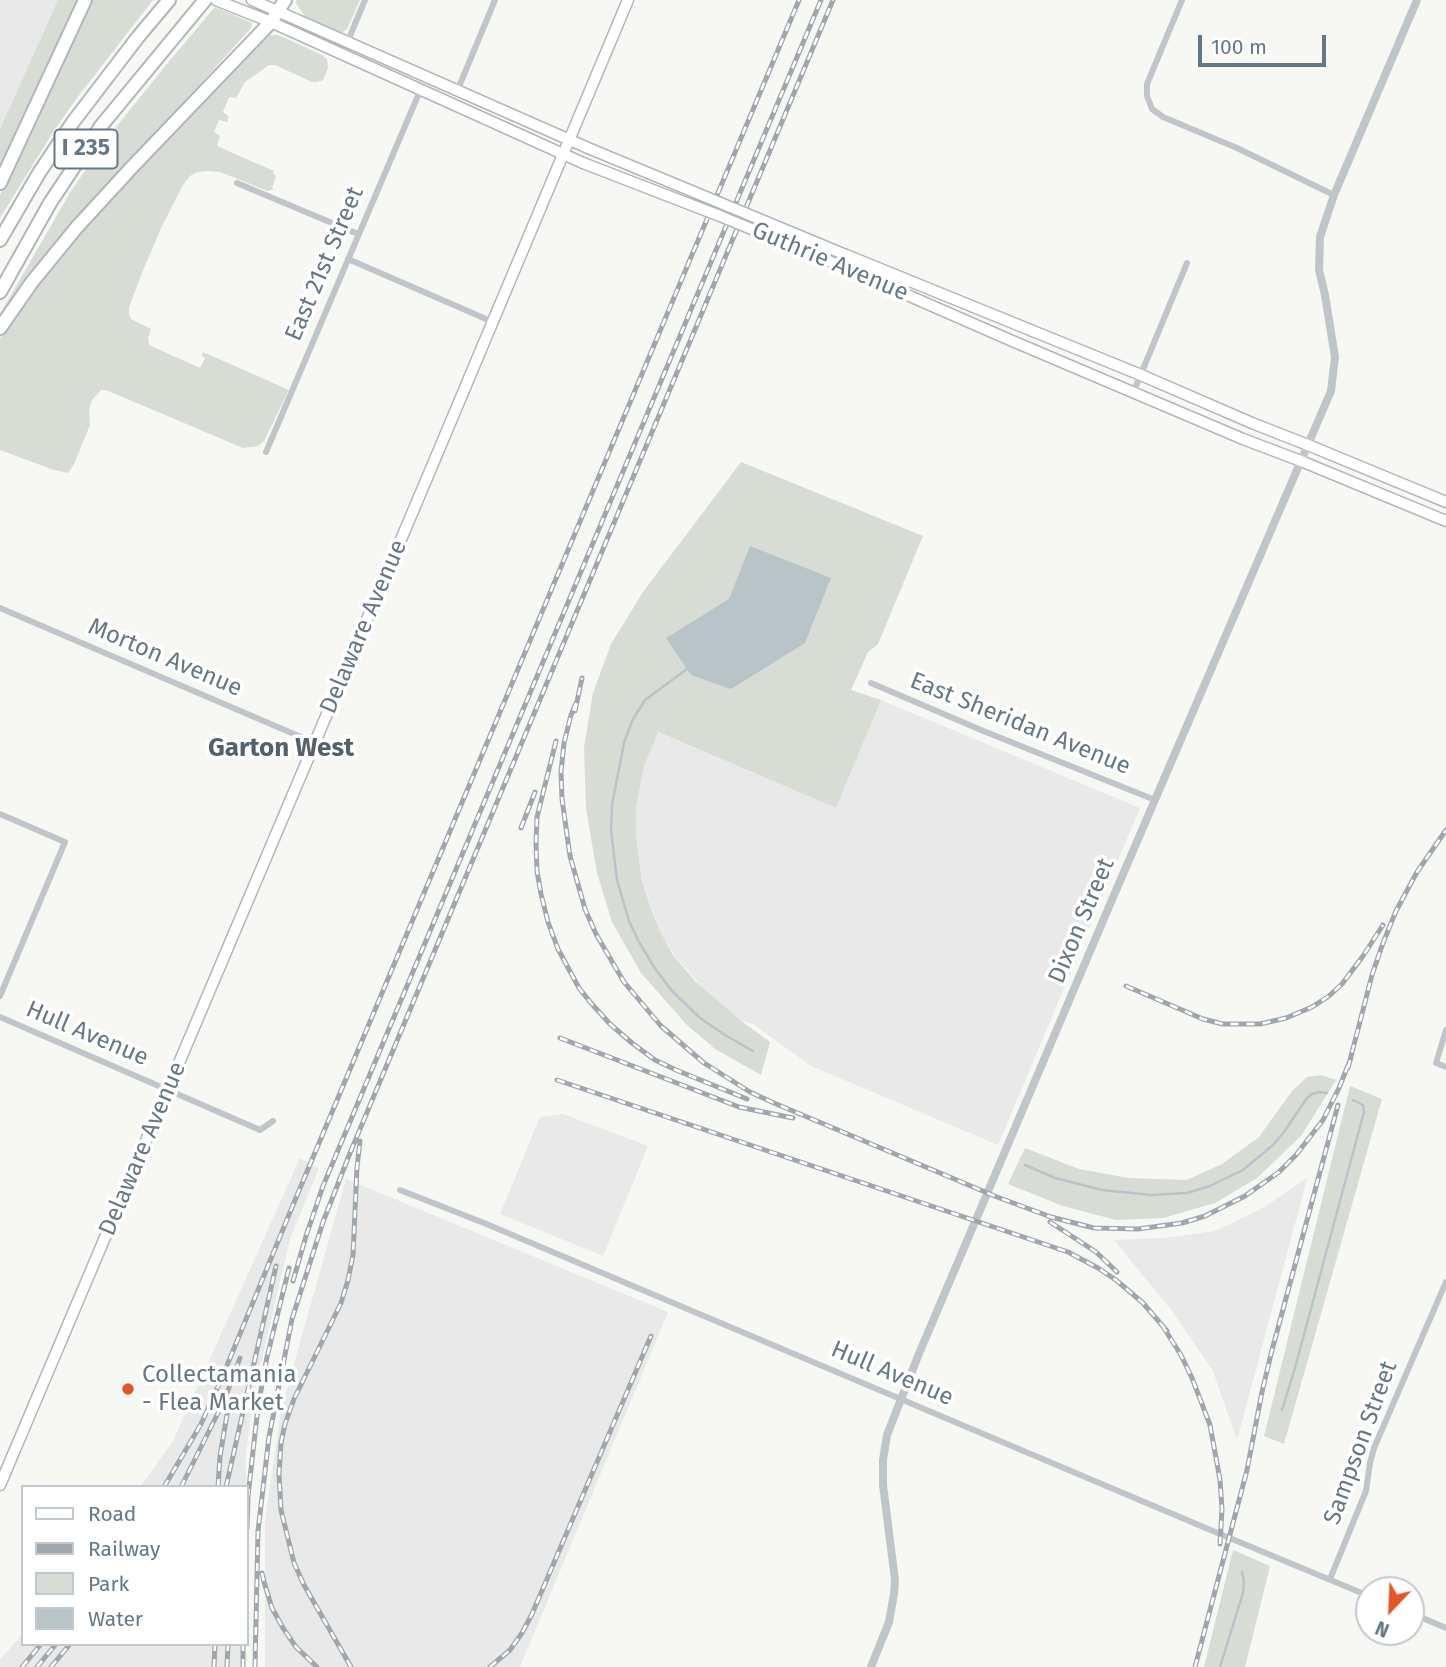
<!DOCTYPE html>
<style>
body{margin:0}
#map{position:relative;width:1446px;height:1667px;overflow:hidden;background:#f7f8f4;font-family:"Fira Sans",sans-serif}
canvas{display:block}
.legend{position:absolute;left:21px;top:1485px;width:228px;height:161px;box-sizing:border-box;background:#fff;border:2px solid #c2c9cf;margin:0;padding:9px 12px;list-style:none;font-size:21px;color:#667886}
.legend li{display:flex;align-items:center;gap:14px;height:35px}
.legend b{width:35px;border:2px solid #c2c9cf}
.north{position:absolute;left:1355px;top:1576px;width:70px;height:70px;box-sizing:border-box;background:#fff;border:2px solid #c2c9cf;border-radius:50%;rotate:203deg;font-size:19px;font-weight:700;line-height:28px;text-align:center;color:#667886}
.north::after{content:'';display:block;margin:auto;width:24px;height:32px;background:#e55527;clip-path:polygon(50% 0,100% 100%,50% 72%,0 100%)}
.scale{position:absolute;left:1198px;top:35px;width:128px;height:32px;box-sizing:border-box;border:4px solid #667886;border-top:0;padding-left:9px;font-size:21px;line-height:24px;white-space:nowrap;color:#667886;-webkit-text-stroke:5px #fff;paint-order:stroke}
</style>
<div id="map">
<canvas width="1446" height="1667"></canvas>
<ul class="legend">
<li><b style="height:9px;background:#fff"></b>Road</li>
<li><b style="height:9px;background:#9fa7ad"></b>Railway</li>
<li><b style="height:19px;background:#d7dcd4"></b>Park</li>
<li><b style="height:19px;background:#b8c4c8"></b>Water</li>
</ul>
<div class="north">N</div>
<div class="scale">100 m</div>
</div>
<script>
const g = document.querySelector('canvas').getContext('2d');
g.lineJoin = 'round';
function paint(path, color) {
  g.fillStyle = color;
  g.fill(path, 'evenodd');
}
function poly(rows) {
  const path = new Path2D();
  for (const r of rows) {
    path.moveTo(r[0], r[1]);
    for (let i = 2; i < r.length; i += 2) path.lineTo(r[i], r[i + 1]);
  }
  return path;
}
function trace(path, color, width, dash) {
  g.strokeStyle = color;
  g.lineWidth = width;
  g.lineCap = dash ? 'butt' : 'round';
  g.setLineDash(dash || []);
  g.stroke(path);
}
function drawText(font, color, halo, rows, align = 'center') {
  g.font = font + ' "Fira Sans",sans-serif';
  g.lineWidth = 7;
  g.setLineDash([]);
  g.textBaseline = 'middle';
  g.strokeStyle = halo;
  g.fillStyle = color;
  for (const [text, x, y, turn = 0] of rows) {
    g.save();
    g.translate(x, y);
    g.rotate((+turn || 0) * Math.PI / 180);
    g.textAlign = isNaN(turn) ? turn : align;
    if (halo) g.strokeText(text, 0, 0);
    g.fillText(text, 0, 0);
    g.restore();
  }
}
paint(poly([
 [0,0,58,0,0,129],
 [881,700,1140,808,998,1145,811,1066,753,1024,740,1020,710,996,674,955,660,931,642,881,636,836,636,808,644,766,657,732,836,808],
 [563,1114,648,1146,603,1256,500,1214,540,1117],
 [300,1158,319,1168,290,1239,254,1393,246,1454,246,1487,140,1487,173,1441],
 [1307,1178,1307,1179,1237,1440,1213,1371,1172,1311,1114,1240,1164,1238,1215,1231,1263,1208],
 [346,1179,668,1312,520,1667,265,1667,265,1521,281,1410],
 [23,1633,23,1644,244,1644,244,1667,0,1667,0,1660]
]), '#e8e9e8');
paint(poly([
 [58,0,78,0,0,169,0,129],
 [90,0,153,0,77,98,55,129,0,218,0,195],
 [296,0,360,0,347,29,342,33,335,32,312,23,306,18,297,5],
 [215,7,252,23,251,28,118,175,0,318,0,314,71,191,95,156,120,122,166,65],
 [269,35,278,35,287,39,322,55,327,59,328,68,323,80,317,82,312,82,275,65,269,65,245,82,236,98,229,97,223,112,229,117,227,122,219,120,214,132,220,136,217,145,219,147,274,171,273,173,276,176,272,188,274,189,268,191,220,172,207,171,197,172,190,176,183,185,162,226,144,268,129,307,129,314,131,319,151,329,148,338,149,344,151,346,200,368,205,358,202,356,203,352,289,390,264,441,258,446,243,448,106,390,101,390,92,400,89,409,90,425,74,464,68,473,54,470,0,450,0,338,49,270,88,223,264,36],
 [741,462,923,536,878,644,868,652,851,690,881,700,836,808,658,732,644,766,636,808,636,836,642,881,652,911,660,931,673,955,695,981,740,1020,770,1042,761,1075,715,1049,686,1024,641,973,612,922,597,873,586,809,584,747,593,693,611,644,643,592],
 [1321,1075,1336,1080,1301,1136,1257,1178,1215,1203,1163,1218,1116,1220,1063,1206,1008,1184,1025,1148,1079,1169,1129,1178,1187,1180,1222,1164,1259,1137,1292,1091,1307,1077],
 [1350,1086,1382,1099,1284,1444,1264,1436],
 [1233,1550,1270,1566,1245,1667,1204,1667]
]), '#d7dcd4');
paint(poly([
 [750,546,831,578,805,643,731,689,691,675,666,638,729,599]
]), '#b8c4c8');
trace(poly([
 [687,669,645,700,632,721,624,743,612,805,611,830,617,880,629,921,639,942,654,967,672,991,700,1018,725,1035,753,1051],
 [1025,1165,1055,1178,1102,1190,1152,1195,1187,1193,1210,1186,1243,1170,1273,1145,1284,1132,1307,1098,1312,1094,1319,1092,1327,1093],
 [1282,1410,1295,1368,1364,1112,1363,1105,1353,1100],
 [1220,1667,1243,1593,1244,1581,1242,1572]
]), '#b8c4c8', 2.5);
const secondary = poly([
 [216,0,271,22,583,163],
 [252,0,588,148],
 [846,255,1141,375,1252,423,1308,445,1446,502],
 [841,266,1010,340,1243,439,1301,461,1446,521],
 [0,1485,430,471,628,0]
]);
const motorway = poly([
 [0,183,85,0],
 [0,240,39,173,73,122,138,37,169,0],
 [0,292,50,203,101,126,205,0],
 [0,328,32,282,77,227,134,165,271,22,285,0]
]);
trace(secondary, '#b0b7bc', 13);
trace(motorway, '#b1b6ba', 16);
trace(poly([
 [1182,0,1147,84,1147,96,1152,109,1163,117,1237,148,1334,195],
 [347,43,365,0],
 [458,89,495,0],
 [237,183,358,234],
 [348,259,493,322],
 [1134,391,1187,263],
 [266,452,420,91],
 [0,608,315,743],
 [871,683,981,730,1155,800],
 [0,814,65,842,0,996],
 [0,1017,260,1130,273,1121],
 [1446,1030,1436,1063,1446,1067],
 [400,1190,484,1223,1220,1534,1369,1596],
 [1330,1579,1366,1491,1370,1463,1374,1448,1446,1282],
 [1411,1613,1446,1628]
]), '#c0c5c9', 6);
trace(poly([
 [871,1667,889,1622,894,1594,895,1580,883,1485,883,1460,887,1435,918,1356,1111,902,1331,391,1335,357,1325,295,1319,270,1320,237,1334,195,1417,0]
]), '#c0c5c9', 8);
trace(secondary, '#fff', 10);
trace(motorway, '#fff', 12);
const rail = poly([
 [576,703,571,715,564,743,561,772,562,799,570,856,585,909,596,934,624,982,661,1026,704,1063,750,1092,774,1103,997,1197,1051,1217,1094,1228,1138,1229,1182,1223,1205,1216,1245,1196,1279,1172,1296,1155,1323,1120,1339,1088,1351,1058],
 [575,711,582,678],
 [556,741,537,817,536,843,537,871,541,894,548,922,558,949,579,988,591,1003,610,1024,632,1043,655,1060,676,1070,747,1099],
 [521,828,535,792],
 [1126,986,1203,1019,1223,1024,1260,1024,1286,1018,1312,1007,1329,996,1342,984,1363,956,1383,925],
 [560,1038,739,1107,793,1118],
 [1348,1068,1372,975,1383,943,1396,911,1417,872,1446,830],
 [557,1080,1068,1252,1098,1268,1116,1280,1143,1303,1167,1331],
 [1050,1222,1096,1252,1117,1272],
 [293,1281,306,1236,323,1186,821,0],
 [1162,1325,1181,1355,1192,1378,1210,1425,1220,1480,1222,1509,1220,1544],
 [164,1487,201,1424,221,1380,293,1205,799,0],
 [181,1487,224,1401,240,1358],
 [218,1487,220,1456,229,1403],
 [226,1487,276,1266],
 [247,1529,248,1496,258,1407,267,1357,289,1268],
 [262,1573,264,1582,272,1608,283,1628,296,1647,317,1667],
 [22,1667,41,1644],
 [37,1667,56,1644],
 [51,1667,70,1644],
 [214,1667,215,1644],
 [227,1667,228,1644],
 [243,1667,243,1644],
 [255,1667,258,1531,269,1437,292,1319,323,1222,350,1153,833,0],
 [351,1667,304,1585,294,1563,281,1510,279,1474,281,1443,285,1424,294,1399,341,1303,348,1280,353,1255,357,1167,360,1141],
 [490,1667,510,1650,522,1633,532,1614,651,1336],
 [1195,1667,1247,1470,1262,1392,1271,1354,1338,1105]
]);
trace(rail, '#9fa7ad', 5);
trace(rail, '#fff', 2.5, [8]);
const secondaryBridge = poly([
 [588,148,846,255],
 [583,163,720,216,841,266]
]);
trace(secondaryBridge, '#b0b7bc', 13, []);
trace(secondaryBridge, '#fff', 10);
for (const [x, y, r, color] of [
 [128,1389,7,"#e55527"]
]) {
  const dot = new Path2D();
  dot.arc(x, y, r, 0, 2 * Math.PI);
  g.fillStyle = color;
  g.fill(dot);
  trace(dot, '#fff', 2.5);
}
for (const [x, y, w] of [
 [86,149,63]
]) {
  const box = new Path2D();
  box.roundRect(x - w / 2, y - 19.5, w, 39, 5);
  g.fillStyle = '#fff';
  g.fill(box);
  trace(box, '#667886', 2);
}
drawText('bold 23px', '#667886', null, [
 ["I 235",86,149]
]);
drawText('24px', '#667886', '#fff', [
 ["Guthrie Avenue",830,262,23],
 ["East 21st Street",325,264,-67],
 ["Delaware Avenue",364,627,-67],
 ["Morton Avenue",165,658,23],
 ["East Sheridan Avenue",1020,724,22],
 ["Dixon Street",1082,921,-67],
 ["Hull Avenue",87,1034,23],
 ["Delaware Avenue",143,1149,-67],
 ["Hull Avenue",892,1374,23],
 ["Sampson Street",1361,1443,-70]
]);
drawText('24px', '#667886', '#fff', [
 ["Collectamania",142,1375],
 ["- Flea Market",142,1403]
], 'left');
drawText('bold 26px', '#54616b', '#fff', [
 ["Garton West",281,749]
]);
</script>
